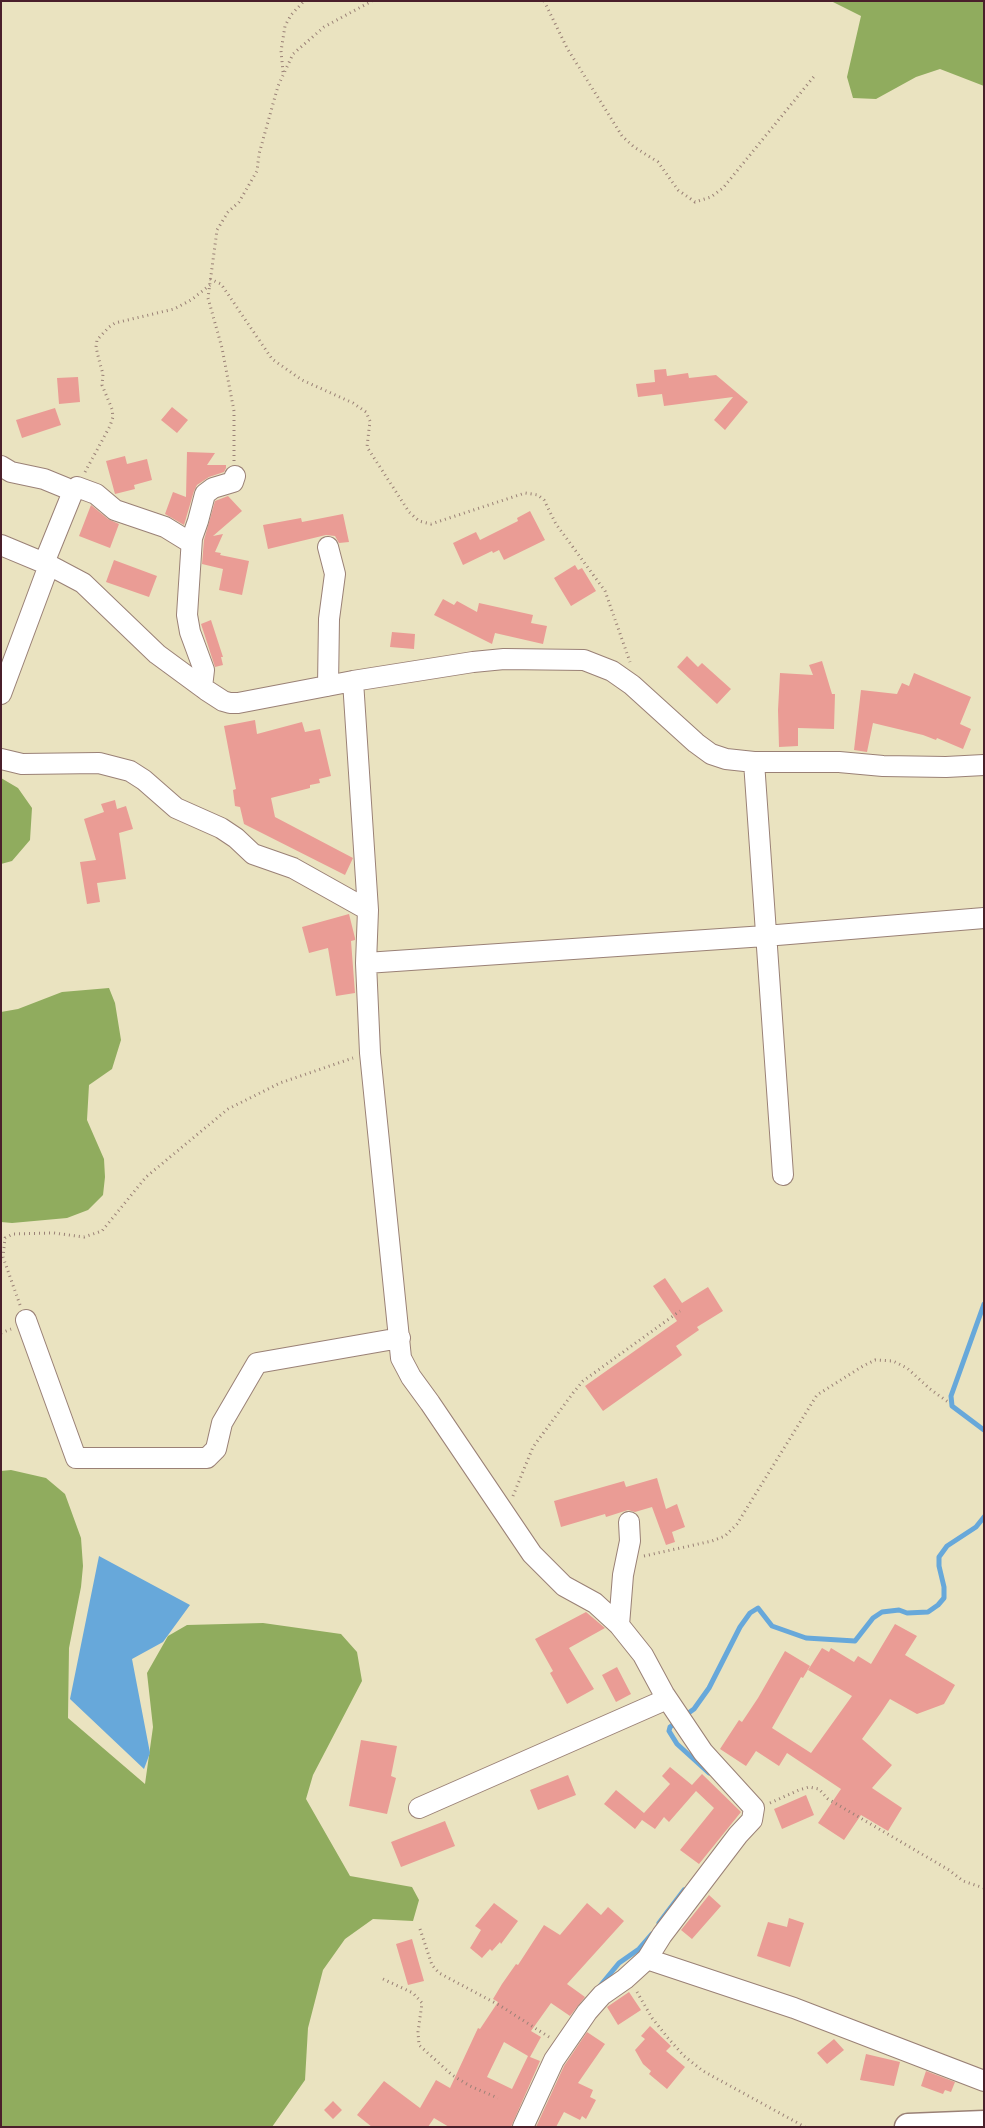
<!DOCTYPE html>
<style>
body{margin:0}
#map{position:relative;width:985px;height:2128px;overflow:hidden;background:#eae3c0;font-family:Cardo,serif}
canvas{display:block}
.frame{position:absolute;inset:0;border:2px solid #4a1f2b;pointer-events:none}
</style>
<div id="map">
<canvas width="985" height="2128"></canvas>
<div class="frame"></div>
</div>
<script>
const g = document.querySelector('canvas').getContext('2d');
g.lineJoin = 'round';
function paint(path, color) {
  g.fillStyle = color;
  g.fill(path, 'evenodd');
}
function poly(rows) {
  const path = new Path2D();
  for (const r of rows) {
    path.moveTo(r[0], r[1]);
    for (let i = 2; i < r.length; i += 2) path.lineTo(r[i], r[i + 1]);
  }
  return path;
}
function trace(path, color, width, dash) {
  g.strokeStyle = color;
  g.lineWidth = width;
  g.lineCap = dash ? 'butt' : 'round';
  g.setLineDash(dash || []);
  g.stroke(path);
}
paint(poly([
 [831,1,984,1,984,86,940,69,916,77,876,99,853,98,847,77,861,16],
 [1,778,18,788,32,808,30,840,12,861,1,864],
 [109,988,115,1003,121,1040,112,1069,89,1085,87,1120,104,1159,105,1177,103,1195,88,1210,67,1218,12,1223,1,1222,1,1012,18,1009,62,992],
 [11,1470,46,1478,65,1494,81,1538,83,1566,81,1587,69,1648,68,1718,145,1784,153,1727,147,1673,168,1636,187,1625,263,1623,341,1634,357,1652,362,1681,313,1775,306,1799,350,1876,412,1887,419,1900,413,1921,373,1919,345,1939,323,1970,308,2028,305,2080,272,2127,1,2127,1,1471]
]), '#90ac5e');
paint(poly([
 [99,1556,190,1605,163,1642,132,1659,150,1753,144,1769,70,1699]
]), '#67a8da');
trace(poly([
 [984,1304,951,1396,952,1406,984,1430],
 [683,1717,694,1709,709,1688,740,1627,750,1613,758,1608,772,1626,806,1638,855,1641,873,1618,882,1612,899,1610,907,1613,928,1612,938,1605,944,1598,944,1587,939,1566,939,1557,947,1546,976,1527,984,1517],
 [677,1722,670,1727,669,1731,677,1744,709,1773],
 [659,1923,684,1890],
 [600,1986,619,1963,639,1949,652,1934]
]), '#67a8da', 5);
paint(poly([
 [666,369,667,376,688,373,689,378,716,375,748,402,725,430,714,420,733,397,664,406,662,394,638,397,636,384,655,382,654,370],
 [78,377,80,402,59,404,57,378],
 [172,407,188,420,177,433,161,420],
 [55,408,61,425,22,438,16,420],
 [187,452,215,453,207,465,226,465,226,468,224,472,209,477,197,485,194,491,184,525,165,514,173,492,186,497],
 [125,456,127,464,147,459,152,480,134,485,135,489,115,494,106,461],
 [228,496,242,511,213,536,223,534,215,552,221,553,220,555,249,561,242,595,219,590,223,569,202,564,204,540,215,501],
 [91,505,108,519,119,524,110,548,79,536],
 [530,511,545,540,504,560,499,550,493,553,492,551,463,565,453,543,476,532,480,540,518,521,517,518],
 [343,514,349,542,339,543,335,536,326,535,268,549,263,525,301,518,302,522],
 [114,560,157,576,149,597,106,582],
 [575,565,578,570,582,568,596,591,571,606,554,578],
 [443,599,454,605,457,601,477,612,479,603,533,615,531,623,547,626,543,644,495,633,492,644,434,615],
 [211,620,223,657,221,657,223,665,215,667,201,624],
 [392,632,415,634,414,649,390,647],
 [687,656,698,667,702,663,731,689,717,704,677,667],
 [822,661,832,694,835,694,834,729,798,728,798,746,779,747,778,710,780,673,813,675,809,665],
 [914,673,971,697,960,724,971,729,963,749,937,738,936,740,923,735,873,723,867,752,854,750,861,690,897,694,902,683,909,686],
 [255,720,257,734,302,722,305,732,320,729,331,776,319,779,320,783,310,785,310,788,271,798,275,817,353,858,345,875,244,824,240,807,235,806,233,790,236,789,224,726],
 [115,800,117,809,126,806,133,829,119,833,126,879,97,883,100,902,87,904,80,862,96,860,84,819,104,812,101,804],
 [349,914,355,938,355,940,351,941,355,993,336,996,328,948,309,953,302,927],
 [665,1278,682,1303,708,1287,723,1311,697,1327,699,1330,676,1346,682,1355,603,1411,585,1386,677,1321,653,1286],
 [657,1478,666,1509,677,1504,685,1527,672,1532,675,1542,666,1545,652,1507,635,1512,628,1510,606,1517,605,1514,561,1527,554,1501,624,1481,626,1487],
 [586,1612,605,1628,569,1648,594,1689,567,1704,550,1673,553,1671,535,1639],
 [895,1624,917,1636,905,1655,955,1685,944,1704,917,1714,890,1699,880,1714,862,1739,892,1765,872,1788,902,1808,888,1831,861,1815,844,1840,818,1823,841,1789,787,1753,779,1766,756,1751,746,1766,720,1749,739,1720,742,1722,758,1698,785,1651,810,1666,803,1678,801,1677,772,1728,811,1753,852,1696,808,1670,822,1648,829,1652,831,1648,854,1662,858,1656,871,1664],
 [617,1667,631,1694,616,1702,602,1675],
 [361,1740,397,1746,391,1776,396,1778,387,1814,349,1806],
 [670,1767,692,1785,702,1774,741,1812,699,1864,680,1850,714,1808,696,1791,669,1822,664,1817,655,1829,642,1820,635,1829,604,1804,616,1790,644,1813,670,1784,662,1776],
 [568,1775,576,1795,538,1810,530,1790],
 [806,1795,814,1815,782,1829,774,1809],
 [445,1821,455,1846,401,1867,391,1842],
 [709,1895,721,1906,692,1939,681,1930],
 [494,1903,518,1921,501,1944,500,1942,492,1951,490,1949,482,1958,470,1948,481,1930,475,1926],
 [587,1903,601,1915,608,1907,624,1921,567,1984,585,1997,570,2016,551,2003,531,2031,541,2037,530,2057,540,2061,511,2127,449,2127,434,2118,428,2127,372,2127,357,2115,384,2081,420,2108,436,2080,450,2088,478,2028,480,2029,498,2002,493,1999,502,1984,516,1964,518,1965,544,1925,560,1935],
 [504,2042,528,2056,512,2089,487,2077],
 [789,1918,804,1923,790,1967,757,1956,768,1922,787,1927],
 [412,1939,424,1981,408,1985,396,1944],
 [629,1992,641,2010,618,2025,607,2007],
 [650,2026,671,2046,666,2051,685,2067,667,2089,649,2074,651,2071,643,2064,635,2050,645,2039,641,2036],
 [587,2032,605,2044,578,2083,593,2090,590,2097,596,2100,586,2119,582,2116,580,2120,564,2112,556,2127,536,2127,564,2066],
 [834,2039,844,2050,827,2064,817,2053],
 [866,2054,900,2062,894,2086,860,2080],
 [926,2071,955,2082,951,2092,945,2090,943,2094,921,2086],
 [333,2101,342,2110,333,2119,324,2110]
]), '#ea9c95');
const minor = poly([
 [1,466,11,472,44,479,66,488,72,494,44,563],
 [77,487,96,494,115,510,165,527,191,543],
 [1,545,49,565,83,583,157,654,206,690,223,701,230,703,238,703,353,681,473,662,504,659,584,660,612,671,632,685,696,743,711,754,726,759,754,762,839,762,883,766,946,767,984,765],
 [328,547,335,574,329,619,328,686],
 [353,681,368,910,366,963,370,1053,401,1358,411,1377,430,1403,532,1554,564,1586,595,1603,619,1625,643,1655,664,1694,703,1752,754,1808,752,1820,738,1835,662,1935,647,1959,625,1979,602,1995,587,2012,554,2060,523,2127],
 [202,687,204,670,190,632,187,615,192,538,198,521,205,494,213,488,233,482,235,476],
 [1,694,49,565],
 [1,759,22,764,99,763,130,771,144,780,176,808,221,828,236,838,253,854,293,868,368,910],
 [754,762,783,1175],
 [366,963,765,936,984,918],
 [26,1320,76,1458,207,1458,216,1449,222,1423,257,1363,400,1338],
 [619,1625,623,1575,630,1541,629,1522],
 [419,1808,667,1699],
 [647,1959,794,2008,984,2081]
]);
const major = poly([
 [908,2127,984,2124]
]);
trace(minor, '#9a8176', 22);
trace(major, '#9a8176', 29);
trace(poly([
 [544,1,567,48,622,136,634,147,658,162,678,190,695,202,711,197,723,188,816,74],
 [283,72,281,51,285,26,291,15,304,1],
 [210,279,221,284,272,359,302,380,353,403,366,412,370,421,367,447,409,512,419,521,431,524,525,493,538,495,544,500,556,524,605,591,630,662],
 [234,461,234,411,222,348,208,298,217,230,228,212,239,202,257,171,259,154,278,86,293,54,324,27,372,1],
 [85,472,110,426,113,417,112,409,102,385,103,374,99,360,96,347,97,340,109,327,115,323,174,309,191,300,210,285],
 [20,1305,3,1257,5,1238,13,1234,54,1233,84,1237,102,1231,146,1177,228,1109,280,1083,353,1058],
 [1,1333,11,1329],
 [513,1496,533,1447,573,1393,583,1381,680,1311],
 [644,1556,712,1541,725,1536,737,1524,817,1395,863,1366,875,1360,893,1361,907,1368,930,1389,948,1402],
 [770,1803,799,1790,809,1787,819,1789,828,1799,949,1870,963,1881,984,1888],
 [420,1929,432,1965,439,1973,499,2005,549,2037],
 [383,1979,413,1993,422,2003,418,2032,419,2045,452,2075,470,2086,498,2098],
 [637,1992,652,2018,668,2038,684,2056,703,2071,805,2127]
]), '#9a8176', 3, [1, 4]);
trace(minor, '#fff', 20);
trace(major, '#fff', 26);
</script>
